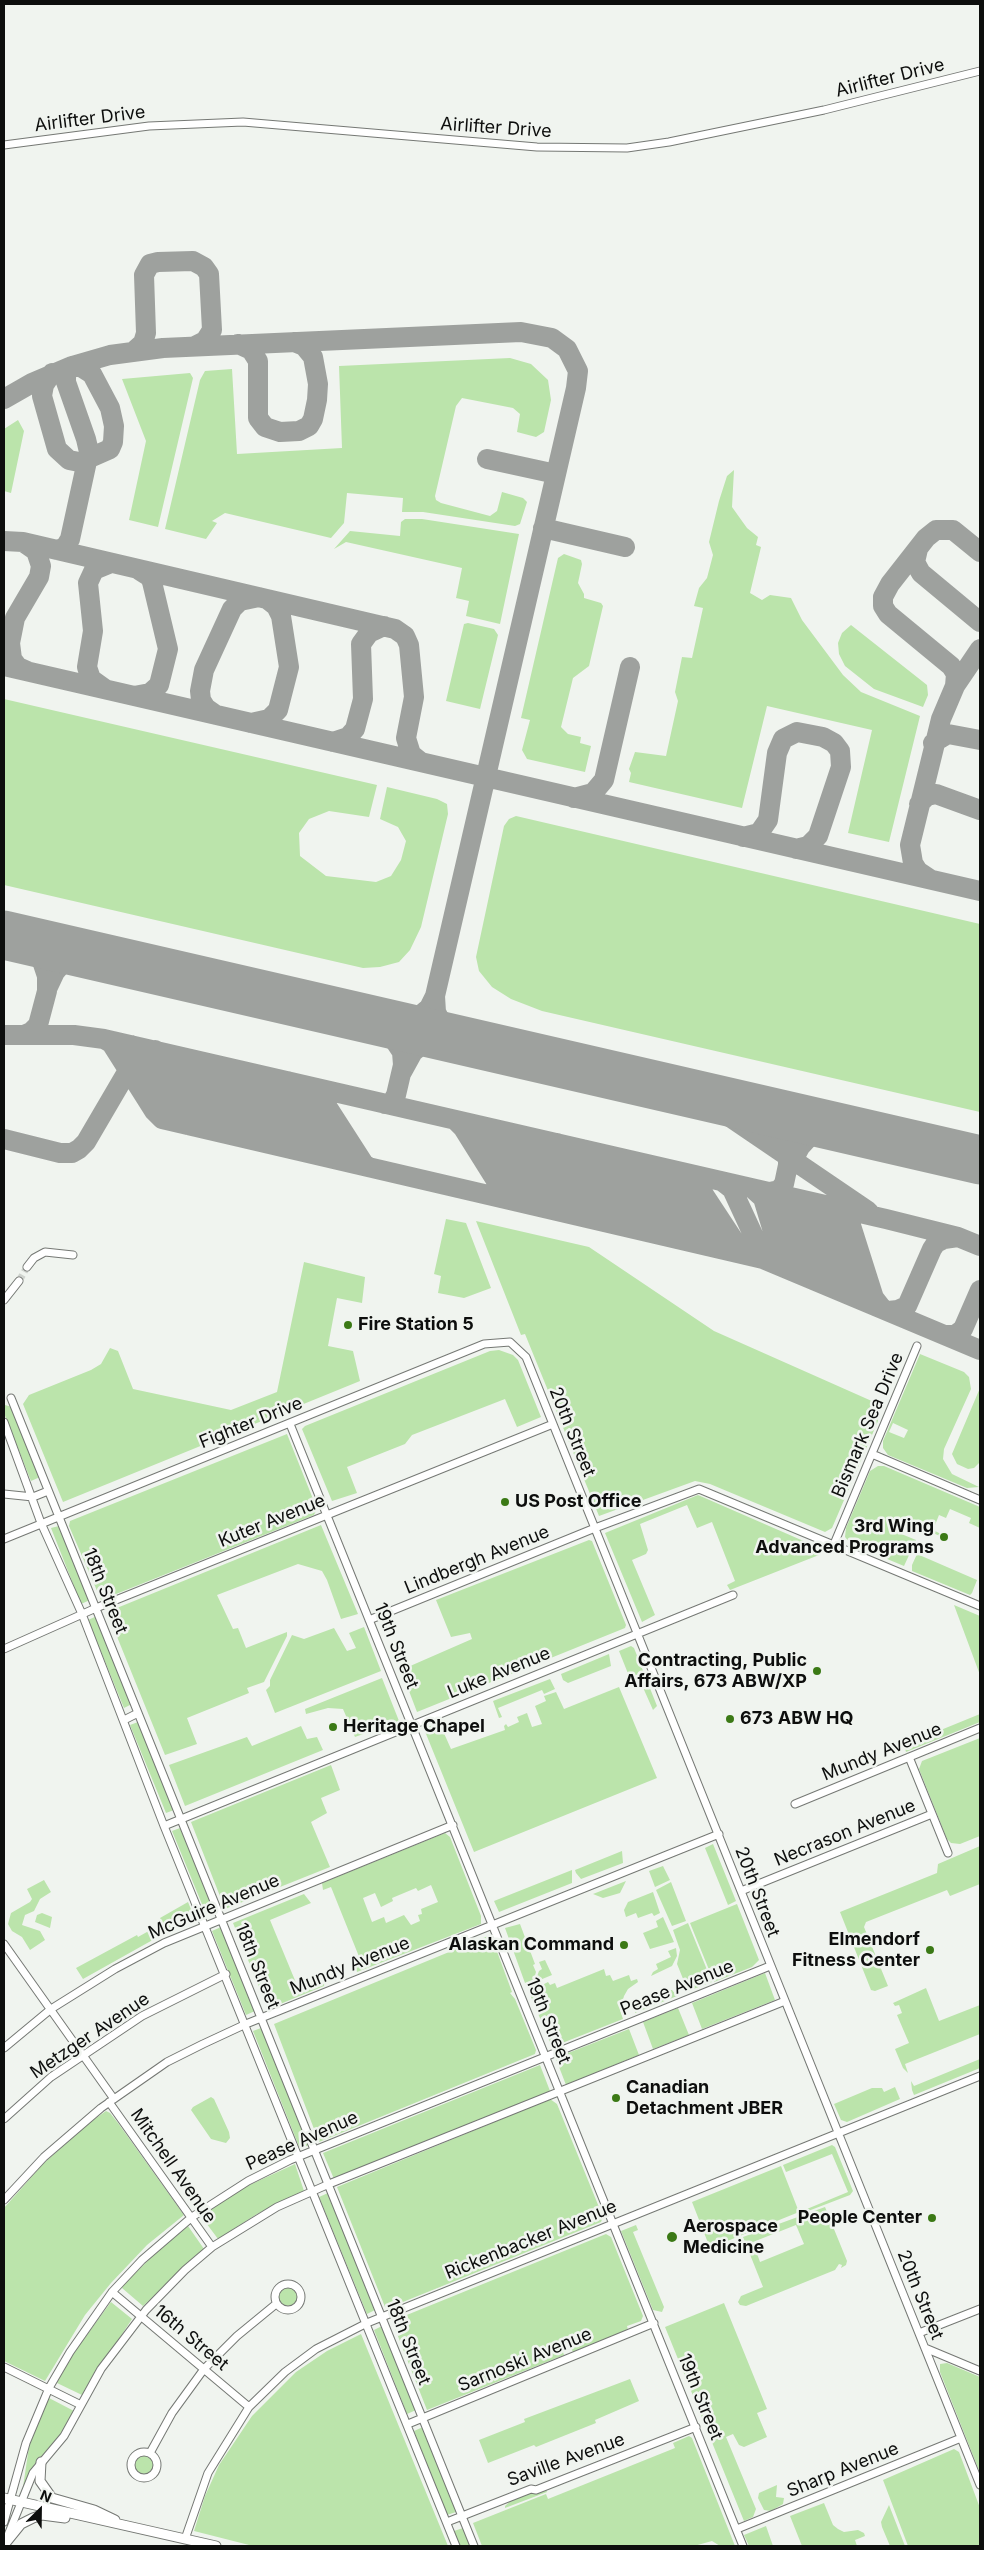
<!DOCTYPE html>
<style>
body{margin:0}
#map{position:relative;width:984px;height:2550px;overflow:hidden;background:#f0f4ef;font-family:Inter,sans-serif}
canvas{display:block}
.frame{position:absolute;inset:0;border:5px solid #0d0e0d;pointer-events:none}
.north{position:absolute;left:15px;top:2485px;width:50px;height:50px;-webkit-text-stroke:4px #f0f4ef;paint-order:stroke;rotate:23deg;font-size:14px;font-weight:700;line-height:20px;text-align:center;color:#0d0e0d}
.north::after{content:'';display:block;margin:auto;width:18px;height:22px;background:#0d0e0d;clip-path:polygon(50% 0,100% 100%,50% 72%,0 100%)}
</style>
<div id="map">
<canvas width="984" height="2550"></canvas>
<div class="frame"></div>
<div class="north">N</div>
</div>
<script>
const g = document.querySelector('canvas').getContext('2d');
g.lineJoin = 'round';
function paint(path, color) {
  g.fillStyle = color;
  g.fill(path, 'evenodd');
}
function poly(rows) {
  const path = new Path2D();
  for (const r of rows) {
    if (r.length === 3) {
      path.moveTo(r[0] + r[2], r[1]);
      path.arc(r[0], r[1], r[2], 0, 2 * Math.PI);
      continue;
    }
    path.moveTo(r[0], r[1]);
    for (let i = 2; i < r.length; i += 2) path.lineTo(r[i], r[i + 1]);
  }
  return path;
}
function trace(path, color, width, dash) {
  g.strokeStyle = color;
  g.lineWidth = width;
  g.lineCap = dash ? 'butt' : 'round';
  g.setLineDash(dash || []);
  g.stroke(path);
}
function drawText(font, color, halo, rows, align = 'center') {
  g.font = font + ' Inter,sans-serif';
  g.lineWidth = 5;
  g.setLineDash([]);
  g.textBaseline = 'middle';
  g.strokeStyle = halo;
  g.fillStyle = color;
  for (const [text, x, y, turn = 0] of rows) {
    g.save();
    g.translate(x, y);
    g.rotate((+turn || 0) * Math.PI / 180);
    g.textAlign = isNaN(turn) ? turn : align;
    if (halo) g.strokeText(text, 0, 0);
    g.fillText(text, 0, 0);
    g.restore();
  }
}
paint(poly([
 [510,358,531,364,548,380,551,400,544,432,536,437,517,432,520,414,513,408,462,398,456,406,435,496,436,500,441,503,490,516,497,511,502,492,523,498,527,502,520,524,515,526,423,512,402,512,403,498,347,493,344,523,331,538,225,513,212,521,217,523,206,539,165,529,200,380,205,371,232,369,237,454,342,448,339,366],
 [190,373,193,378,158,527,129,520,146,441,122,379],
 [18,420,24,431,11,493,4,491,4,429],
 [734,470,732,507,747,528,758,537,756,545,761,547,750,593,762,600,770,595,791,598,802,620,843,675,861,692,920,716,889,842,848,833,872,730,767,706,742,808,629,782,631,773,629,769,635,752,666,756,678,701,675,692,682,657,692,658,703,608,694,606,699,588,707,578,713,555,709,542,719,501,727,476],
 [405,519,422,519,519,534,500,624,466,616,469,601,456,598,462,568,346,542,334,549,350,531,400,536,401,522],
 [564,554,581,560,582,564,578,583,584,594,584,598,601,603,603,606,589,666,573,678,561,727,568,734,581,737,580,743,591,746,585,772,527,759,522,750,530,720,521,718,558,558],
 [468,623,494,629,498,635,480,709,446,701,464,624],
 [851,625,927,685,928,695,923,707,874,689,845,666,839,654,838,643,842,633],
 [4,699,377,785,369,817,329,811,309,819,299,833,300,856,326,876,376,882,391,876,401,860,406,841,398,827,380,819,387,787,437,799,447,804,448,814,421,927,410,950,399,962,380,967,363,968,4,885],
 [516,816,980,924,980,1112,542,1011,511,999,492,987,479,971,476,957,504,826,509,819],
 [446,1219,466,1223,491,1288,464,1298,438,1293,441,1276,434,1274],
 [476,1221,589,1247,714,1331,874,1402,870,1412,878,1416,878,1421,832,1528,825,1532,710,1484,695,1481,599,1516,525,1334,521,1335],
 [304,1262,365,1277,362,1303,337,1298,328,1346,353,1351,360,1381,63,1502,23,1404,29,1395,91,1370,101,1364,110,1348,118,1351,133,1389,231,1410,277,1392],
 [499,1350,513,1355,518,1360,541,1417,517,1427,505,1399,412,1435,405,1444,347,1467,357,1493,332,1501,302,1429,305,1426,490,1351],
 [920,1354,964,1372,969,1377,971,1389,944,1449,943,1459,952,1474,979,1487,967,1488,888,1455,883,1448,883,1441],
 [893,1423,908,1430,904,1438,889,1432],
 [980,1388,980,1462,974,1468,968,1469,957,1464,952,1454],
 [5,1405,12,1407,40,1477,31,1481,4,1413],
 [287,1434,317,1509,314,1515,101,1600,69,1526,70,1521],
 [878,1466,884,1466,980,1507,980,1528,969,1523,971,1518,950,1509,946,1518,939,1515,933,1530,941,1534,940,1536,904,1521,899,1533,916,1540,904,1566,851,1544,845,1537,846,1528,870,1471],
 [698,1495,815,1546,819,1555,730,1590,727,1585,735,1581,712,1522,697,1528,687,1505,640,1524,648,1550,646,1554,632,1560,655,1615,642,1622,605,1533],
 [321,1525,358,1614,341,1619,327,1580,322,1571,298,1564,217,1595,233,1629,238,1628,246,1648,287,1632,287,1636,264,1682,247,1688,249,1693,187,1718,197,1744,165,1755,107,1612],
 [59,1526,90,1600,81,1604,51,1528],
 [589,1540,592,1541,626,1625,625,1628,417,1712,401,1670,472,1639,470,1633,451,1637,436,1600],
 [917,1554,977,1580,972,1593,970,1595,912,1571,912,1565],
 [954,1605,980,1616,980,1675],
 [97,1616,132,1704,124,1708,88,1620],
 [364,1627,381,1671,275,1713,266,1690,270,1686,270,1680,292,1635,304,1639,334,1628,347,1651,356,1648,349,1633],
 [631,1646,634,1648,657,1706,653,1710,641,1683,633,1686,619,1651],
 [609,1654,611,1666,568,1683,563,1680,561,1674],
 [382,1678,399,1721,355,1737,343,1709,328,1708,306,1714,305,1709],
 [550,1679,555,1689,544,1694,542,1690,498,1708,502,1717,499,1718,493,1701],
 [619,1687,657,1778,474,1852,424,1729,439,1722,451,1749,505,1730,504,1726,506,1724,508,1727,519,1722,517,1717,527,1713,532,1727,542,1724,535,1706,546,1701,544,1696,556,1692,564,1709],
 [980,1714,980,1722,906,1752,904,1745],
 [138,1722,174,1810,166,1813,130,1725],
 [301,1726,307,1739,317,1737,323,1750,185,1806,169,1765,247,1737,252,1746],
 [980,1738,980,1836,960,1844,951,1843,947,1839,919,1769,922,1761],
 [331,1765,340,1790,321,1798,327,1813,311,1822,330,1867,225,1909,191,1822],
 [180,1828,214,1911,206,1914,172,1831],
 [445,1833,450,1837,481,1916,481,1924,357,1972,355,1968,362,1964,331,1887,323,1890,322,1883],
 [431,1885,438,1902,421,1909,422,1914,418,1915,420,1921,411,1925,404,1915,386,1923,384,1917,372,1922,363,1898,375,1893,381,1907,393,1901,392,1898,416,1888,418,1891],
 [713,1844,736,1901,728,1905,705,1848],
 [980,1846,980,1884,950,1896,947,1890,866,1922,864,1927,888,1986,875,1991,871,1990,840,1912,937,1873,938,1864],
 [622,1851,623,1863,581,1879,576,1873,575,1870],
 [663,1866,670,1880,655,1887,649,1871],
 [572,1870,572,1883,499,1912,494,1901],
 [44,1880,51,1892,40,1899,34,1911,25,1915,22,1925,40,1931,45,1940,30,1950,22,1937,12,1931,8,1924,11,1913,30,1902,32,1899,27,1889],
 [626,1881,620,1893,603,1898,593,1894],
 [671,1882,686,1921,672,1926,656,1890],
 [653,1892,660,1913,654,1916,652,1913,638,1918,636,1913,626,1917,624,1910,628,1902],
 [304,1894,311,1903,270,1920,299,1990,325,1980,324,1986,268,2009,233,1923],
 [188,1902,195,1919,163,1934,160,1930,163,1926,160,1918],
 [737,1904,759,1960,752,1967,714,1982,690,1923],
 [42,1913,52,1917,50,1928,35,1922,37,1915],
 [663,1917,674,1942,650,1949,643,1933,658,1927,656,1921],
 [688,1923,712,1982,688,1991,677,1964,680,1950,673,1930],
 [520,1924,535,1964,533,1965,536,1972,533,1982,525,1983,505,1928],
 [221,1927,255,2011,246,2015,212,1931],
 [154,1928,158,1937,83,1979,76,1968,137,1935,138,1937],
 [488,1936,492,1938,512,1992,510,1993,515,1999,536,2050,535,2054,319,2142,274,2024],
 [676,1948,677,1956,672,1966,651,1976,653,1972,658,1969,656,1964,671,1957,668,1951],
 [545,1960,552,1975,535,1982,539,1971,542,1969,539,1962],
 [604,1969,606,1976,610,1975,613,1981,629,1975,631,1981,637,1979,638,1982,628,1989,624,1996,620,2010,623,2019,552,2047,529,1992,548,1982,550,1985,555,1983,557,1988],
 [765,1973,775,2000,702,2029,692,2003],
 [926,1988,939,2021,980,2005,980,2034,905,2064,908,2073,903,2068,895,2049,909,2043,897,2015,902,2013,899,2005,895,2006,893,2003],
 [663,1990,672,1990,677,1996,635,2013,637,2002,650,1996,651,2000,655,2001,654,1994],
 [678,2008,689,2035,653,2049,643,2022],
 [261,2028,309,2145,300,2149,253,2031],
 [629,2029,639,2055,566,2085,556,2059,558,2057],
 [980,2059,980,2068,914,2095,912,2090,911,2081,914,2086],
 [540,2065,550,2091,547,2093,334,2179,323,2153],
 [895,2087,900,2099,847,2122,841,2120,834,2104,872,2088,882,2088,884,2092],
 [211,2097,214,2099,229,2132,230,2138,226,2143,211,2139,191,2110,193,2107],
 [550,2099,557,2104,603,2217,601,2222,388,2308,385,2307,337,2187],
 [106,2111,110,2113,118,2123,184,2215,147,2245,111,2283,85,2315,45,2381,43,2380,4,2361,4,2208,43,2164,89,2123],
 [832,2145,835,2147,853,2191,850,2195,803,2213,802,2211,848,2192,832,2154,786,2172,783,2165],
 [295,2164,304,2191,257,2214,218,2239,201,2216,243,2188],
 [781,2166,799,2212,710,2248,692,2202],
 [328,2193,375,2310,367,2314,319,2197],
 [825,2207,847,2261,846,2265,841,2268,842,2265,839,2264,835,2270,746,2306,740,2305,738,2302,741,2296,763,2287,743,2237],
 [796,2225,804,2244,760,2262,753,2242],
 [636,2225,638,2230,633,2232,664,2307,662,2312,653,2310,621,2231],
 [188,2226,204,2249,143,2306,122,2288,123,2285,162,2247],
 [606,2234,611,2237,643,2316,641,2321,627,2326,628,2330,573,2352,571,2348,563,2352,564,2355,427,2410,392,2321],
 [288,2296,10],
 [111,2302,132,2319,82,2395,57,2383,58,2380,72,2355],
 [724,2303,767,2409,757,2413,767,2437,744,2447,739,2445,733,2434,726,2437,756,2509,753,2517,744,2521,665,2327],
 [382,2326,416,2410,407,2414,374,2330],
 [361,2334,448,2546,253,2546,194,2531,205,2496,219,2465,252,2416,296,2372,327,2351],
 [947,2363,980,2377,980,2473,940,2372,940,2364],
 [630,2379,639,2401,595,2420,596,2423,536,2447,534,2445,488,2463,479,2440,525,2422,524,2419],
 [49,2398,74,2411,61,2435,34,2465,23,2487,30,2440],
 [423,2427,456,2512,447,2515,414,2431],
 [689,2436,692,2438,735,2546,720,2546,712,2541,694,2546,482,2546,473,2523,546,2494,548,2499,675,2448,673,2443],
 [954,2449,959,2452,980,2508,980,2546,908,2546,883,2480],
 [144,2465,10],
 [777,2485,776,2497,784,2498,783,2504,771,2511,764,2510,758,2498,759,2493],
 [546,2489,547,2492,505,2508,505,2506,515,2497,530,2491],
 [824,2503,833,2525,838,2529,844,2532,858,2530,864,2533,865,2536,855,2540,857,2546,802,2546,790,2516],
 [889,2505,905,2546,890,2546,882,2527,881,2522],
 [766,2526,773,2546,749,2546,744,2535],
 [463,2528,470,2546,460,2546,454,2531]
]), '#bbe4ab');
trace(poly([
 [238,344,251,350,258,361,258,418,265,427,280,432,299,431,309,426,313,419,317,400,318,384,313,357,304,346,294,342],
 [134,351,143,343,146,333,144,275,150,264,158,262,193,261,204,267,209,274,212,330,205,341,195,346],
 [52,373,44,385,42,396,57,449,69,460,79,462,85,460,110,449,113,442,114,426,110,408,92,374,81,367,70,367],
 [4,399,32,383,72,366,110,355,163,348,521,332,552,338,567,349,578,371,576,388,435,996,436,1012,443,1026,452,1034,471,1043],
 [487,459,556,474],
 [543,528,625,547],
 [4,541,23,542,395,629,405,636,409,645,414,697,406,738,411,754,421,762],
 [23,542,36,551,41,566,39,577,15,618,10,643,12,659,18,667,27,671],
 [918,549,915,562,921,573,980,622],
 [57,550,65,547,70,539,89,452,86,439,66,382,66,374,72,366],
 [4,666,980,891],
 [955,686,956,674,951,666,888,614,883,606,883,597,890,584,926,538,936,530,953,530,980,552],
 [105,689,91,679,87,667,93,631,88,583,94,570,111,563],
 [134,696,150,693,159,685,168,649,152,582,150,577,139,570],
 [216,715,206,708,201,700,200,691,204,670,232,609,240,601,259,597],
 [251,723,269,719,278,710,289,667,281,616,276,606,267,599],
 [333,742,348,737,355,729,363,699,361,644,369,633,384,626],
 [933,743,948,734,980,740],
 [574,798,593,793,604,780,630,667],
 [919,804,927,796,936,794,980,810],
 [743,837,759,833,768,820,777,753,783,739,797,732,823,737,834,743,840,751,841,767,818,836,808,846,796,849],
 [930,879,918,871,913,863,910,845,941,719,955,686,980,649],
 [11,936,31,947,40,955,47,976,47,991,38,1025,31,1032,24,1035],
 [47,989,55,972,62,964,72,958,90,955],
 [367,1018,390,1034,402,1052,403,1065,396,1095,392,1102,385,1104],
 [388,1023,406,1022,417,1018,429,1008,435,996],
 [4,1035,74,1035,104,1039,886,1219,958,1237,980,1246],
 [104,1039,111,1043,154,1111,162,1119,763,1259,980,1350],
 [131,1045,136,1048,181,1120,188,1125],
 [155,1050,162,1055,206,1124,214,1131],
 [181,1057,189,1062,232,1129,241,1137],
 [208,1063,216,1069,256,1133,266,1143],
 [233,1069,240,1073,283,1141,290,1149],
 [402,1072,413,1052,424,1043,437,1040,462,1040],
 [259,1075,266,1079,311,1150,317,1155],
 [287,1081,293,1086,337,1157,343,1161],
 [311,1087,319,1094,364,1164,369,1167],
 [685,1092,718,1109,868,1211],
 [746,1106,772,1121,782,1132,788,1146,788,1165,784,1184,779,1190,770,1192],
 [455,1120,463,1128,505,1195,512,1200],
 [481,1126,488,1133,530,1200,539,1206],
 [506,1132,512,1137,556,1206,563,1212],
 [532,1138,540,1146,583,1213,589,1218],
 [4,1139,60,1153,72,1153,79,1149,86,1142,134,1060],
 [557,1143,564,1148,608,1219,616,1224],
 [582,1149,591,1156,634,1224,642,1230],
 [608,1155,617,1161,660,1231,667,1236],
 [634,1161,641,1166,686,1237,693,1242],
 [660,1167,668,1173,711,1240,719,1248],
 [789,1168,800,1147,811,1135,822,1130,855,1131],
 [686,1173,693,1178,743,1254],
 [723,1182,732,1189,762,1254,768,1260],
 [753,1189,763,1198,782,1261,789,1269],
 [777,1194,784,1200,805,1270,814,1279],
 [797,1199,805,1207,828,1280,836,1288],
 [819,1204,827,1212,851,1289,857,1297],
 [840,1209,848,1216,874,1298,881,1307],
 [888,1311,898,1310,907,1306,932,1249,936,1243,944,1239,958,1237],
 [945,1335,955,1335,963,1329,980,1290]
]), '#9ea19e', 20);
trace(poly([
 [4,935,980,1160]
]), '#9ea19e', 49);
trace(poly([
 [19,1281,27,1267]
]), '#ced2cd', 7, [7, 3.5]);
const minor = poly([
 [4,145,149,126,243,122,537,147,627,148,669,142,824,110,980,71],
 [27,1267,34,1258,45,1252,73,1255],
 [4,1300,19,1281],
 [11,1398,474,2546],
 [4,1422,41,1523,82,1614,164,1826,456,2546],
 [290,1424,743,2546],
 [872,1454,980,1500],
 [4,1494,33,1497,48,1491],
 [4,1539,484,1344,510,1342,526,1357,980,2485],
 [834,1544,917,1346],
 [369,1620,595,1528,699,1489,980,1606],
 [4,1649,96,1608,553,1424],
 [124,1720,138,1713],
 [909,1757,948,1853],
 [795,1804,980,1728],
 [164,1826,733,1595],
 [741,1891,932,1814],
 [4,1944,114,2099],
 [4,2048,51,2009,115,1969,164,1943,453,1825],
 [109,2102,212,2247],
 [4,2119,51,2077,142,2016,226,1974],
 [4,2200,44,2157,101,2108,167,2062,203,2044,246,2024,719,1834],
 [288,2297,13],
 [112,2292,249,2407],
 [919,2333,980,2309],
 [925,2348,980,2371],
 [4,2367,81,2405],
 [408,2424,654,2323],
 [144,2465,13],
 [150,2453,172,2413,204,2369,237,2336,276,2304],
 [4,2522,26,2443,49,2388,70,2352,112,2292,142,2260,192,2217,248,2181,290,2160,770,1966],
 [447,2522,531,2489,536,2490,696,2427],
 [737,2529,961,2438],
 [8,2535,33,2473,64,2436,101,2369,146,2310,185,2270,212,2247,277,2207,329,2184,785,2001],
 [185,2539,208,2473,249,2407,285,2372,316,2349,367,2323,980,2076]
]);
const major = poly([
 [41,2462,40,2481,52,2498,94,2510,115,2520],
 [4,2498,216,2546],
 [4,2545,21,2524,33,2518,42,2515,65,2518]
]);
trace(minor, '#757874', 9);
trace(major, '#757874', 11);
trace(minor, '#fff', 7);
trace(major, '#fff', 9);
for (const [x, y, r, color] of [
 [348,1325,5,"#3b7915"],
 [505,1502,5,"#3b7915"],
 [944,1537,5,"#3b7915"],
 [817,1671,5,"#3b7915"],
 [730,1719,5,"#3b7915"],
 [333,1727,5,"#3b7915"],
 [624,1945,5,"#3b7915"],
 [930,1950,5,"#3b7915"],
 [616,2098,5,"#3b7915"],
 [932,2218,5,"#3b7915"],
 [672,2237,6,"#3b7915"]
]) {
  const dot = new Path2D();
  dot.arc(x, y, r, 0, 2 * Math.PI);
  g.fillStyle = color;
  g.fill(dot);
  trace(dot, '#f0f4ef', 2);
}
drawText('18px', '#0d0e0d', '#f0f4ef', [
 ["Airlifter Drive",890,78,-14],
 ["Airlifter Drive",90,119,-7],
 ["Airlifter Drive",496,128,4],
 ["Fighter Drive",251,1423,-22],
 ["Bismark Sea Drive",868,1425,-67],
 ["20th Street",572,1432,68],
 ["Kuter Avenue",272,1521,-22],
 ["Lindbergh Avenue",477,1560,-22],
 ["18th Street",105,1591,68],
 ["19th Street",396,1646,68],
 ["Luke Avenue",499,1673,-22],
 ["Mundy Avenue",882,1752,-22],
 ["Necrason Avenue",845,1833,-22],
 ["20th Street",757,1892,69],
 ["McGuire Avenue",214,1907,-23],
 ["18th Street",257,1966,68],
 ["Mundy Avenue",350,1966,-22],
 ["Pease Avenue",677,1988,-22],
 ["19th Street",548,2021,68],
 ["Metzger Avenue",90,2036,-34],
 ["Pease Avenue",302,2141,-24],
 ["Mitchell Avenue",173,2166,55],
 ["Rickenbacker Avenue",531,2240,-22],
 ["20th Street",920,2295,68],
 ["16th Street",191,2338,40],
 ["18th Street",408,2342,68],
 ["Sarnoski Avenue",525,2360,-22],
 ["19th Street",700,2397,68],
 ["Saville Avenue",566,2460,-20],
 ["Sharp Avenue",843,2470,-22]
]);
drawText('bold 18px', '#0d0e0d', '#f0f4ef', [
 ["Fire Station 5",358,1325],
 ["US Post Office",515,1502],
 ["3rd Wing",934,1527,"right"],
 ["Advanced Programs",934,1548,"right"],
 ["Contracting, Public",807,1661,"right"],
 ["Affairs, 673 ABW/XP",807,1682,"right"],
 ["673 ABW HQ",740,1719],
 ["Heritage Chapel",343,1727],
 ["Elmendorf",920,1940,"right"],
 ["Fitness Center",920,1961,"right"],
 ["Alaskan Command",614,1945,"right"],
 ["Canadian",626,2088],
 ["Detachment JBER",626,2109],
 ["People Center",922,2218,"right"],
 ["Aerospace",683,2227],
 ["Medicine",683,2248]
], 'left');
</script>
